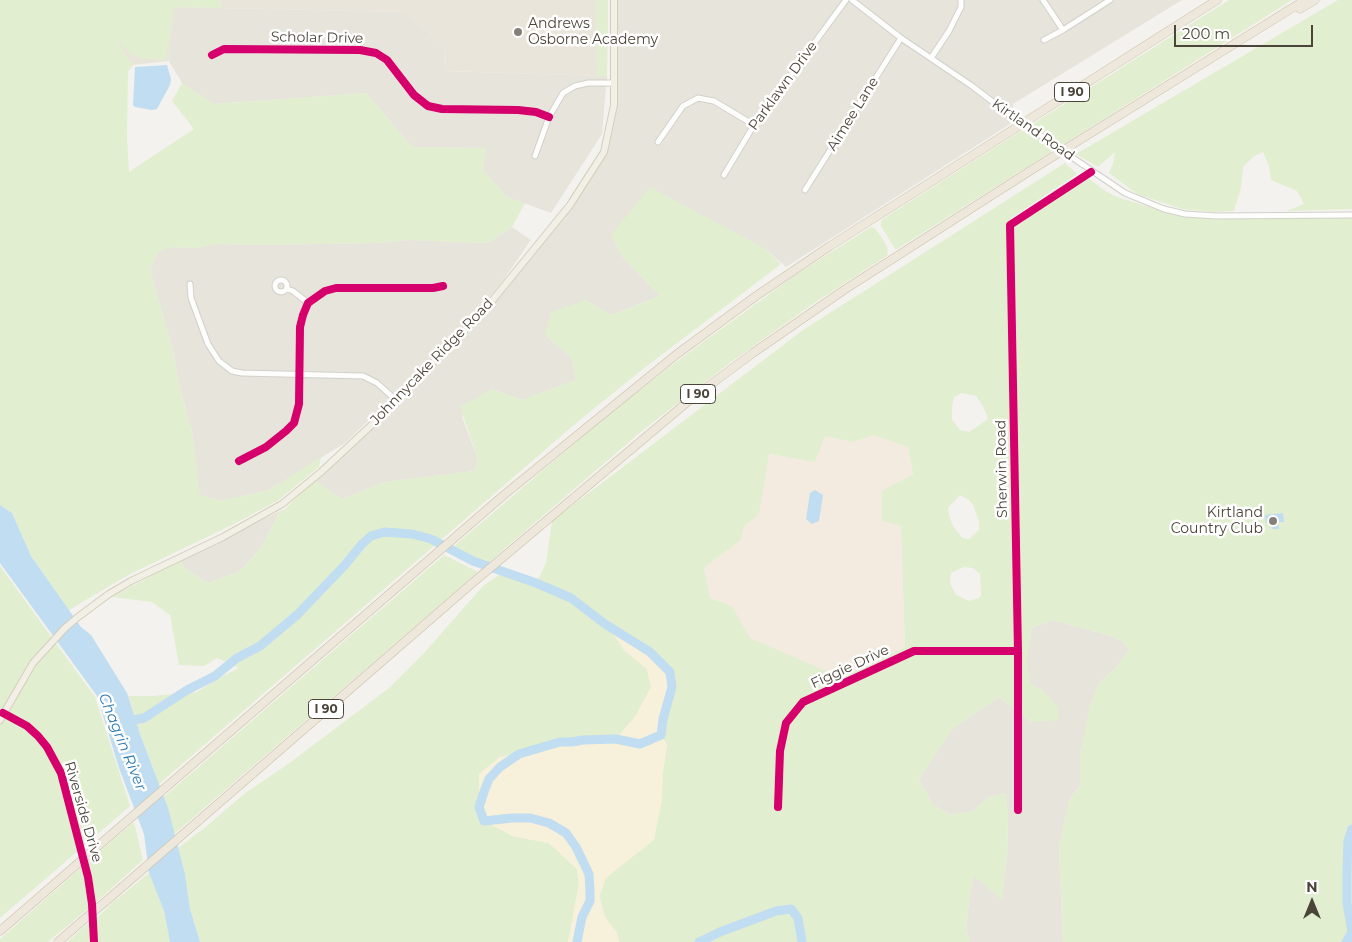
<!DOCTYPE html>
<style>
body{margin:0}
#map{position:relative;width:1352px;height:942px;overflow:hidden;background:#f4f2ee;font-family:Montserrat,sans-serif}
canvas{display:block}
.north{position:absolute;left:1287px;top:877px;width:50px;height:50px;-webkit-text-stroke:4px #fff;paint-order:stroke;rotate:0deg;font-size:14px;font-weight:700;line-height:20px;text-align:center;color:#4b4439}
.north::after{content:'';display:block;margin:auto;width:18px;height:22px;background:#4b4439;clip-path:polygon(50% 0,100% 100%,50% 72%,0 100%)}
.scale{position:absolute;left:1174px;top:25px;width:139px;height:22px;box-sizing:border-box;border:2px solid #4b4439;border-top:0;padding-left:6px;font-size:15px;line-height:18px;white-space:nowrap;color:#4b4439;-webkit-text-stroke:4px #fff;paint-order:stroke}
</style>
<div id="map">
<canvas width="1352" height="942"></canvas>
<div class="north">N</div>
<div class="scale">200 m</div>
</div>
<script>
const g = document.querySelector('canvas').getContext('2d');
g.lineJoin = 'round';
function paint(path, color) {
  g.fillStyle = color;
  g.fill(path, 'evenodd');
}
function poly(rows) {
  const path = new Path2D();
  for (const r of rows) {
    if (r.length === 3) {
      path.moveTo(r[0] + r[2], r[1]);
      path.arc(r[0], r[1], r[2], 0, 2 * Math.PI);
      continue;
    }
    path.moveTo(r[0], r[1]);
    for (let i = 2; i < r.length; i += 2) path.lineTo(r[i], r[i + 1]);
  }
  return path;
}
function trace(path, color, width, dash) {
  g.strokeStyle = color;
  g.lineWidth = width;
  g.lineCap = dash ? 'butt' : 'round';
  g.setLineDash(dash || []);
  g.stroke(path);
}
function drawText(font, color, halo, rows, align = 'center') {
  g.font = font + ' Montserrat,sans-serif';
  g.lineWidth = 5;
  g.setLineDash([]);
  g.textBaseline = 'middle';
  g.strokeStyle = halo;
  g.fillStyle = color;
  for (const [text, x, y, turn = 0] of rows) {
    g.save();
    g.translate(x, y);
    g.rotate((+turn || 0) * Math.PI / 180);
    g.textAlign = isNaN(turn) ? turn : align;
    if (halo) g.strokeText(text, 0, 0);
    g.fillText(text, 0, 0);
    g.restore();
  }
}
paint(poly([
 [617,0,1182,0,1013,104,1010,124,786,267,764,248,621,255,660,296,611,315,586,300,545,335,572,358,576,380,522,400,492,389,462,417,478,459,474,471,385,482,342,499,314,480,486,310,601,161,609,145,615,109],
 [174,7,407,12,444,46,445,71,607,76,602,134,551,213,507,197,483,170,486,148,412,147,366,93,213,104,182,83,169,61],
 [512,227,531,240,499,286,477,311,399,391,345,443,269,490,222,501,199,495,192,432,178,380,173,351,150,270,158,252,169,247,197,248,216,244,264,245,376,243,411,240,487,243],
 [280,511,261,548,239,572,208,583,184,568,180,560],
 [1052,620,1108,635,1123,642,1130,650,1113,671,1098,684,1080,753,1080,785,1069,801,1059,846,1063,942,970,942,966,930,969,901,974,875,1002,899,1007,858,1008,817,1006,794,989,797,973,811,950,815,932,804,919,779,952,729,999,697,1031,722,1045,692,1030,683,1026,661,1032,628]
]), '#e7e4dc');
paint(poly([
 [874,435,908,447,913,474,882,491,882,521,901,526,905,647,842,678,749,638,732,606,710,598,704,568,740,541,745,525,759,515,768,454,815,462,825,436,853,442]
]), '#f3ebdf');
paint(poly([
 [79,0,608,0,607,76,445,71,444,46,407,12,175,7,169,61,133,65,122,79]
]), '#eae5da');
paint(poly([
 [0,0,220,0,223,8,175,7,166,60,143,59,130,53,118,39,124,52,133,65,128,71,127,138,129,172,194,129,172,101,182,83,214,104,366,93,412,147,486,148,483,170,507,197,525,203,512,227,487,243,411,240,376,243,264,245,216,244,197,248,171,247,158,252,150,270,173,351,178,380,192,432,200,495,222,501,269,490,321,457,319,467,277,501,232,525,128,575,69,610,31,556,12,513,0,505],
 [595,0,608,0,607,76,597,76],
 [1229,0,1292,0,1061,146,1031,125],
 [1338,0,1352,0,1352,209,1287,211,1304,204,1297,191,1271,180,1269,166,1263,152,1254,156,1243,167,1241,188,1234,211,1213,212,1182,209,1137,194,1109,173,1113,164,1115,152,1098,167,1076,154],
 [1024,129,1054,150,897,249,895,249,881,226,881,221,883,219],
 [1065,163,1077,174,1011,218,1008,239,1011,405,1018,581,1012,225,1088,178,1105,191,1117,197,1181,217,1197,218,1352,217,1352,942,1063,942,1059,846,1069,801,1080,785,1080,753,1090,705,1098,684,1113,671,1129,650,1123,642,1108,635,1052,620,1032,628,1026,661,1030,683,1045,692,1058,707,1058,720,1031,722,999,697,952,729,919,779,932,804,950,815,973,811,989,797,1006,794,1008,817,1007,858,1002,900,974,876,969,901,966,930,970,942,619,942,617,933,605,917,595,880,663,771,667,745,661,735,663,719,672,687,670,672,650,652,609,626,624,650,647,669,651,687,635,717,616,739,583,740,572,742,560,742,498,758,512,836,549,843,577,869,579,884,568,942,200,942,190,909,185,874,178,848,208,825,244,794,288,764,389,688,424,653,483,586,503,572,537,582,546,563,552,521,803,330],
 [961,393,976,396,983,406,988,419,969,432,960,430,952,420,952,406,954,397],
 [874,435,908,447,913,474,882,491,882,521,901,526,905,647,842,678,750,638,732,606,710,598,704,568,740,541,745,525,759,515,769,454,815,462,825,436,853,442],
 [960,495,969,500,973,505,979,521,979,530,969,539,962,538,953,526,949,515,948,508],
 [964,567,973,568,980,574,981,595,979,598,969,601,956,595,950,583,951,573],
 [650,187,764,248,781,264,643,369,576,423,159,784,140,734,128,696,151,696,197,692,221,677,239,668,217,658,204,666,179,665,170,615,152,602,112,597,180,560,184,568,208,583,239,572,261,548,280,511,285,509,314,480,342,499,385,482,474,471,478,459,460,407,492,389,522,400,576,380,572,358,545,335,551,312,586,300,611,315,660,296,621,255,611,235],
 [871,227,875,228,882,238,887,247,888,255,817,301,731,362,643,430,488,563,453,547,603,419,676,362,797,274],
 [444,555,478,572,166,841,158,802],
 [0,566,95,697,130,806,0,918],
 [134,822,143,860,94,904,86,863],
 [83,866,90,907,48,942,0,942,0,939],
 [149,873,164,911,170,942,96,942,96,919,110,905],
 [91,921,91,942,67,942,77,933]
]), '#e1eecf');
paint(poly([
 [607,625,650,652,670,672,672,687,663,719,661,735,667,745,663,771,662,800,654,840,606,878,599,898,605,917,617,933,619,942,568,942,579,884,577,869,549,843,512,836,484,821,479,807,479,774,498,758,560,742,572,742,583,740,616,739,635,717,651,687,647,669,624,650]
]), '#f7f0da');
paint(poly([
 [167,65,171,79,170,85,157,109,152,110,135,107,133,105,135,67],
 [815,490,823,495,819,521,812,524,806,519,810,493],
 [0,505,12,513,31,556,81,627,91,635,127,693,140,734,168,808,185,874,190,909,200,942,170,942,164,911,149,873,144,834,119,768,97,696,0,563],
 [1283,513,1284,522,1278,522,1279,529,1272,529,1271,522,1266,523,1265,515]
]), '#c0ddf1');
trace(poly([
 [1348,939,1352,942]
]), '#c0ddf1', 1);
trace(poly([
 [124,722,144,718,187,690,215,676,237,658,260,646,297,615,344,566,362,544,371,536,384,532,412,534,431,539,473,561,536,583,571,598,605,624,650,652,670,672,672,687,663,719,661,735,640,744,616,739,583,740,572,742,560,742,519,754,500,767,489,779,485,789,479,807,484,821,512,818,530,818,549,823,566,833,576,847,589,874,590,891,590,901,582,917,577,942],
 [699,942,720,932,776,911,791,909,798,918,802,942],
 [1346,942,1352,932,1347,903,1347,870,1348,841,1352,829]
]), '#c0ddf1', 9);
const minor = poly([
 [852,0,901,38,972,86,1006,112],
 [1043,0,1063,30],
 [1044,40,1063,30,1110,0],
 [212,55,224,49,360,50,376,53,387,60,414,95,428,106,442,109,518,110,536,112,549,117],
 [931,58,949,31,961,7,961,0],
 [658,142,683,106,698,98,714,101,754,125],
 [535,156,549,117,563,93,575,86,588,83,614,83],
 [1082,164,1125,193,1164,209,1185,214,1216,216,1352,215],
 [724,175,754,125,846,0],
 [805,190,901,38],
 [281,286,6],
 [190,284,191,298,208,344,219,361,232,371,242,373,363,376,377,383,397,401],
 [287,289,293,291,308,303],
 [239,461,266,447,286,431,294,423,299,404,300,327,303,315,308,303,325,291,336,288,433,288,443,286],
 [3,713,27,726,38,736,47,747,61,773,88,877,92,904,94,942],
 [778,807,780,751,786,723,803,702,914,651,1018,651],
 [1018,810,1018,651,1010,225,1091,172]
]);
const major = poly([
 [0,720,33,663,65,628,78,617,109,594,131,581,223,537,282,504,321,472,378,419,487,307,570,205,604,152,614,105,614,0]
]);
const highway = poly([
 [1300,9,1315,0],
 [98,846,505,494,677,354,756,296,830,246,1217,0],
 [105,902,470,585,691,399,753,353,844,290,1033,169,1305,0],
 [0,931,75,866],
 [58,942,81,922]
]);
trace(minor, '#d2d0cb', 7);
trace(major, '#d6cebb', 8);
trace(highway, '#ccbfa9', 9);
trace(minor, '#fdfdfc', 5);
trace(major, '#f2efe6', 6);
trace(highway, '#ede8db', 8);
const minorBridge = poly([
 [1006,112,1082,164]
]);
const highwayBridge = poly([
 [75,866,98,846],
 [81,922,105,902]
]);
trace(minorBridge, '#d2d0cb', 7, []);
trace(highwayBridge, '#ccbfa9', 9, []);
trace(minorBridge, '#fdfdfc', 5);
trace(highwayBridge, '#ede8db', 8);
trace(poly([
 [212,55,224,49,360,50,376,53,387,60,414,95,428,106,442,109,518,110,536,112,549,117],
 [239,461,266,447,286,431,294,423,299,404,300,327,303,315,308,303,325,291,336,288,433,288,443,286],
 [3,713,27,726,38,736,47,747,61,773,88,877,92,904,94,942],
 [778,807,780,751,786,723,803,702,914,651,1018,651],
 [1018,810,1018,651,1010,225,1091,172]
]), '#d6006c', 8);
for (const [x, y, r, color] of [
 [518,32,5,"#868178"],
 [1273,521,5,"#868178"]
]) {
  const dot = new Path2D();
  dot.arc(x, y, r, 0, 2 * Math.PI);
  g.fillStyle = color;
  g.fill(dot);
  trace(dot, '#fff', 2);
}
for (const [x, y, w] of [
 [1072,92,35],
 [698,394,35],
 [326,709,35]
]) {
  const box = new Path2D();
  box.roundRect(x - w / 2, y - 9.5, w, 19, 4);
  g.fillStyle = '#fff';
  g.fill(box);
  trace(box, '#4b4439', 1);
}
drawText('bold 12px', '#4b4439', null, [
 ["I 90",1072,92],
 ["I 90",698,394],
 ["I 90",326,709]
]);
drawText('14px', '#4b4439', '#fff', [
 ["Andrews",528,24],
 ["Osborne Academy",528,40],
 ["Kirtland",1263,513,"right"],
 ["Country Club",1263,529,"right"]
], 'left');
drawText('14px', '#4b4439', '#fff', [
 ["Scholar Drive",317,38,1],
 ["Parklawn Drive",783,86,-54],
 ["Aimee Lane",853,114,-58],
 ["Kirtland Road",1033,130,35],
 ["Johnnycake Ridge Road",432,362,-46],
 ["Sherwin Road",1002,469,-91],
 ["Figgie Drive",850,667,-25],
 ["Riverside Drive",83,812,74]
]);
drawText('italic 15px', '#2e7ab2', '#fff', [
 ["Chagrin River",122,742,68]
]);
</script>
